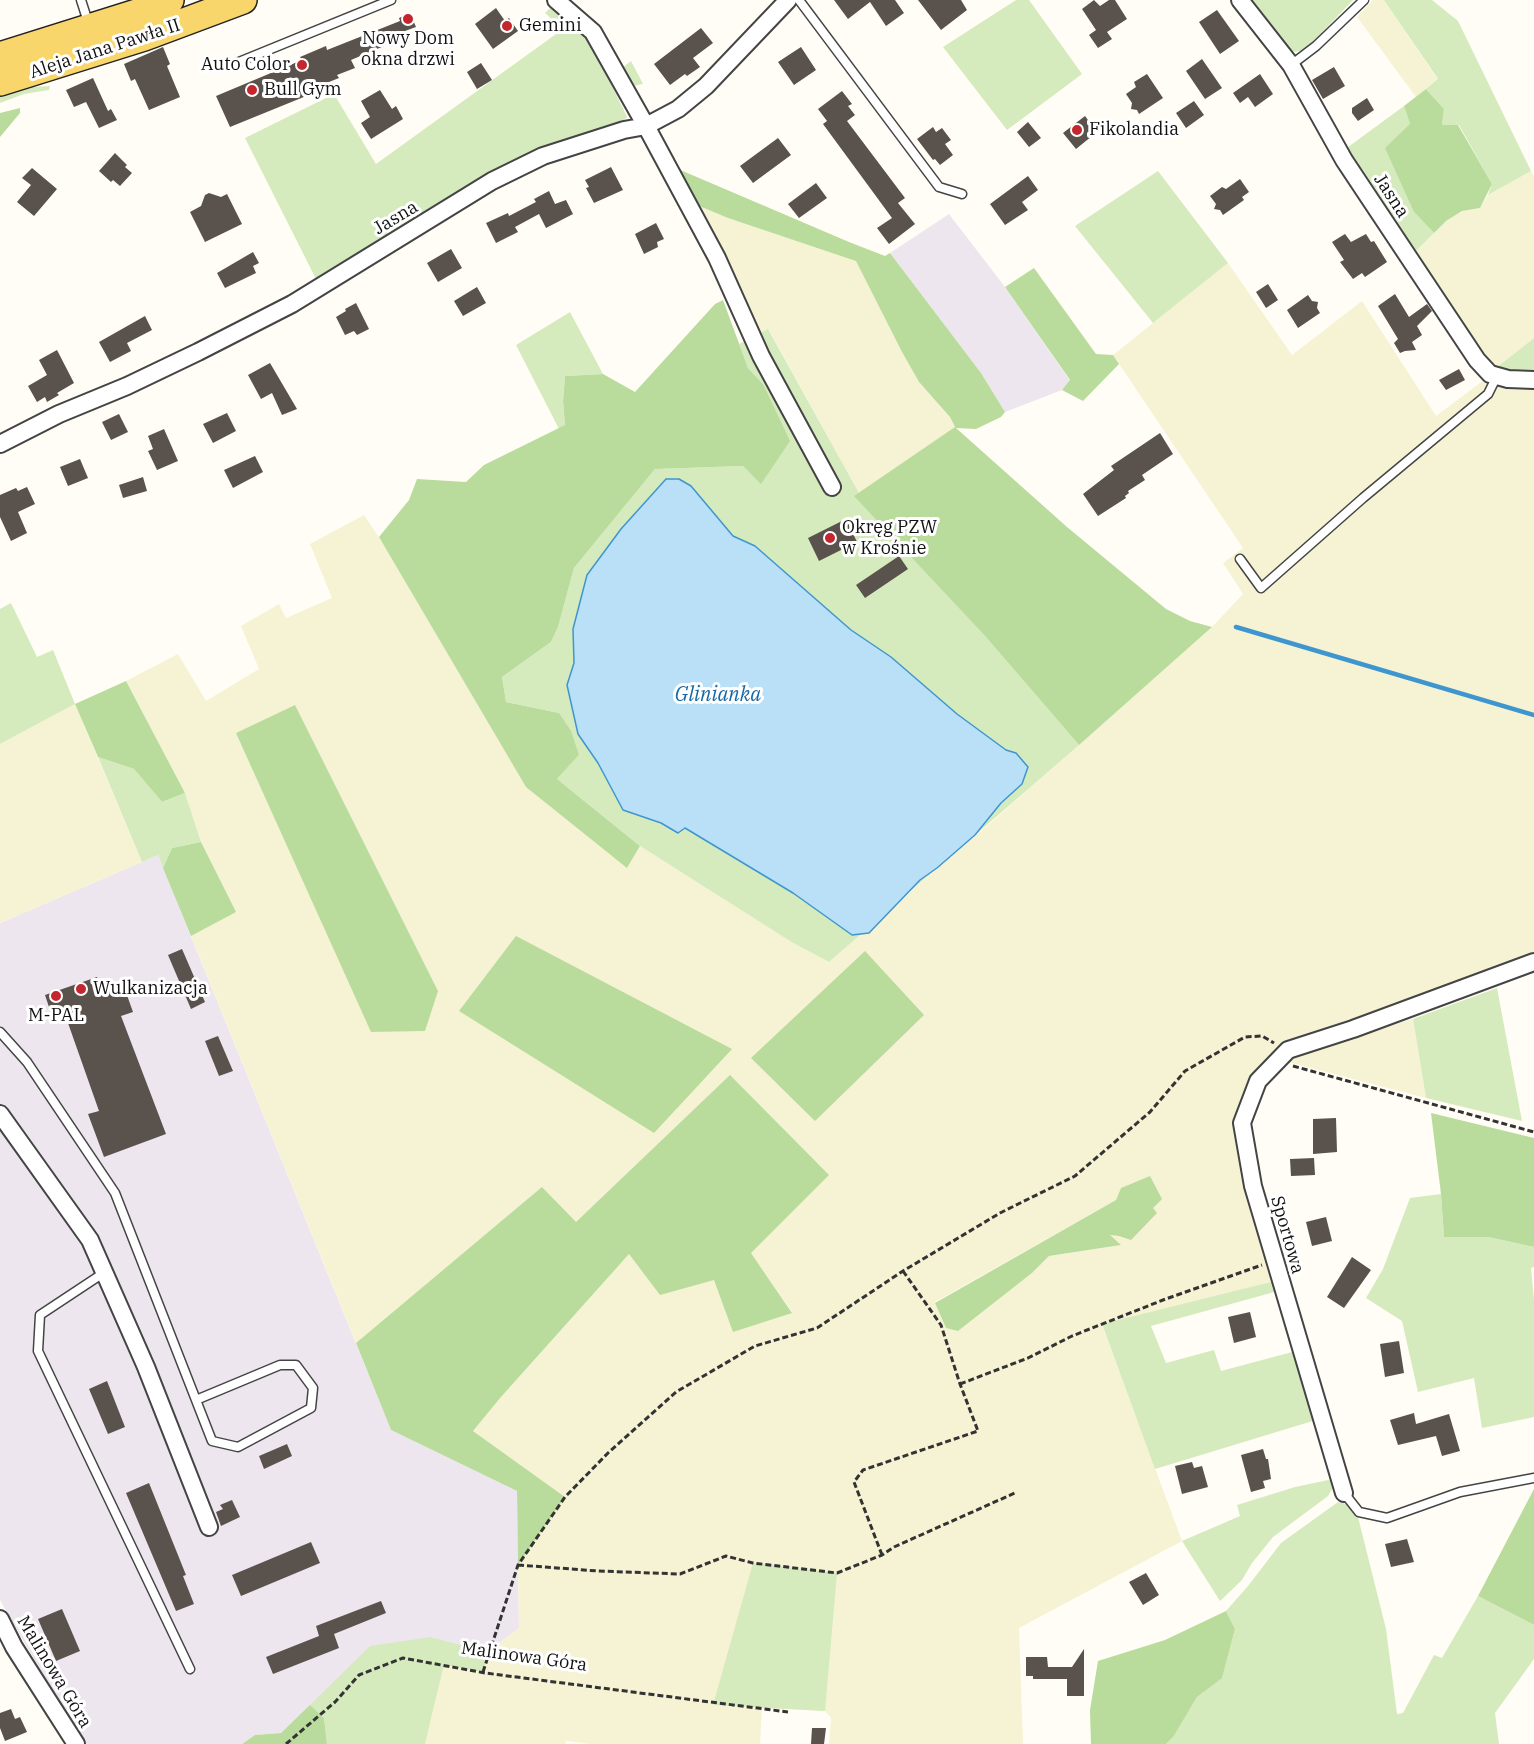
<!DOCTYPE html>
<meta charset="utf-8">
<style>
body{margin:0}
canvas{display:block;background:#fffdf5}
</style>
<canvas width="1534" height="1744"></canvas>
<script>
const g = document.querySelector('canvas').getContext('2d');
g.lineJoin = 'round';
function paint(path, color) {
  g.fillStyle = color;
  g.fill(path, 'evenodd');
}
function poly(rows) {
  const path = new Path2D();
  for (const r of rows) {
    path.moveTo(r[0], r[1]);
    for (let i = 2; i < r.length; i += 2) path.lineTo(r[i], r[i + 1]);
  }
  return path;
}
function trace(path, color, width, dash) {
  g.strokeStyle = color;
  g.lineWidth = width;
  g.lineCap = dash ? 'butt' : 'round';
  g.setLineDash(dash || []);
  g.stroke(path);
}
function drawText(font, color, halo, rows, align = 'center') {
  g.font = font + ' "IBM Plex Serif",serif';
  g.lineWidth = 6;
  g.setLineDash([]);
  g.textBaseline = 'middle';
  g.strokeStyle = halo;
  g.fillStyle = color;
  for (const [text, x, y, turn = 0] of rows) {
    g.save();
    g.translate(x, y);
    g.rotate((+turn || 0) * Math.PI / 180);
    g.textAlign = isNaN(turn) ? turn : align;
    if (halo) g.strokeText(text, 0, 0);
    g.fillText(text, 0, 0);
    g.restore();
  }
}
paint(poly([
 [949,214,1005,287,1070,381,1062,390,1005,412,981,373,890,253],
 [158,855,391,1430,517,1491,519,1628,488,1652,431,1637,281,1733,255,1735,242,1744,82,1744,0,1600,0,923]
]), '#eee6ef');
paint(poly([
 [1373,0,1384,0,1438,80,1416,97,1357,17],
 [1531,171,1534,177,1534,338,1496,368,1483,360,1416,251,1446,221,1462,211,1480,208,1488,195],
 [692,203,728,218,856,260,902,352,919,382,950,417,955,428,859,493,769,330,757,336],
 [1228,263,1292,355,1362,301,1436,416,1484,380,1534,383,1534,962,1288,1050,1258,1081,1242,1123,1280,1280,1102,1325,1182,1541,1019,1628,1023,1744,829,1744,831,1718,825,1711,713,1705,762,1709,760,1744,591,1744,566,1741,565,1744,425,1744,444,1665,483,1672,488,1652,519,1628,518,1565,565,1497,473,1431,501,1397,629,1254,714,1279,792,1312,751,1253,730,1076,575,1223,542,1188,356,1343,191,936,235,912,201,842,185,793,126,681,178,654,206,701,259,669,241,626,279,604,286,618,332,598,310,544,364,515,390,554,627,868,640,846,793,943,829,962,987,826,1212,627,1243,594,1223,563,1243,548,1113,355],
 [294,706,295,706,438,991,236,733],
 [1150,1177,1153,1208,1119,1236,1109,1235,1121,1245,1049,1256,1032,1273,959,1330,946,1328,935,1302,1116,1200,1121,1188],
 [75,704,142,862,0,923,0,744],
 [1413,1019,1426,1098,1284,1061,1296,1052]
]), '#f6f3d4');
paint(poly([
 [1016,0,1029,0,1082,74,1007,130,943,47],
 [1251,0,1353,0,1306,49,1295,52,1286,48],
 [1384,0,1432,0,1458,21,1531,171,1488,195,1492,184,1459,125,1442,125,1444,109,1426,89,1438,79],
 [552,6,592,44,627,117,623,121,560,143,318,283,245,138,334,94,376,164,563,29,545,13],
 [631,61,641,80,643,84,632,86,622,68],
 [50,86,49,90,24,94,0,103,0,96,33,87],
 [1404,106,1410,124,1414,212,1434,233,1416,251,1363,170,1344,150],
 [1158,171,1228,263,1153,323,1075,226],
 [570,312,603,374,565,376,563,401,565,425,559,429,516,345],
 [768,329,859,493,855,496,985,636,1079,745,829,962,793,943,640,846,557,779,579,755,559,713,506,702,502,677,551,642,558,627,574,568,655,469,743,466,761,483,763,384,748,368,739,344],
 [1534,338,1534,374,1496,368],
 [11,603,37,657,53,650,75,704,0,744,0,609],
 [98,757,134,769,162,802,185,793,201,842,172,848,163,868,158,855,142,862],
 [1497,988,1522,1121,1426,1098,1413,1019],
 [1441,1194,1444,1237,1488,1237,1534,1247,1534,1267,1531,1268,1534,1300,1534,1417,1482,1428,1474,1378,1418,1392,1402,1321,1366,1298,1383,1269,1410,1198],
 [1275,1281,1278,1291,1151,1326,1166,1363,1214,1350,1221,1371,1296,1351,1316,1420,1155,1469,1102,1324],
 [1333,1479,1334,1486,1328,1496,1273,1537,1252,1563,1242,1580,1220,1601,1182,1541,1240,1516,1237,1505,1295,1487],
 [1338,1502,1346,1504,1358,1517,1386,1629,1397,1714,1403,1713,1434,1655,1442,1658,1478,1596,1534,1625,1534,1659,1495,1713,1499,1744,1166,1744,1174,1736,1197,1697,1222,1677,1235,1629,1226,1611,1248,1586,1281,1543],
 [753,1563,837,1573,825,1711,713,1705],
 [431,1637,488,1652,483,1672,444,1665,425,1744,327,1744,324,1718,310,1705,370,1646]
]), '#d5ebbd');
paint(poly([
 [1426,89,1444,109,1442,125,1458,125,1492,184,1480,208,1462,211,1446,221,1434,233,1414,212,1385,148,1410,124,1404,106],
 [20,108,20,113,0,137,0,113],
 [678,169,849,242,885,256,890,253,981,373,1005,412,1001,417,976,429,956,428,1067,527,1166,609,1190,621,1212,627,1079,745,985,636,854,496,955,427,950,417,919,382,902,352,856,261,728,218,692,203],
 [1034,268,1096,354,1113,355,1119,364,1083,401,1062,390,1070,380,1005,287],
 [723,300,748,368,763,384,790,441,761,484,743,466,655,469,574,568,558,627,551,642,502,677,506,702,559,713,571,731,579,755,557,779,640,846,627,868,526,787,379,537,409,500,417,479,466,482,484,465,565,425,563,401,565,376,603,374,635,392,715,304],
 [126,681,185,793,162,802,134,769,98,757,75,704],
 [295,705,438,991,425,1031,371,1032,236,733],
 [201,842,236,912,191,936,163,868,172,848],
 [516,936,732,1049,654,1133,459,1011],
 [865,951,924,1015,815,1121,751,1058],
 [730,1075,829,1175,751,1253,792,1313,733,1332,714,1280,660,1295,629,1254,501,1397,473,1431,565,1497,518,1565,517,1491,391,1430,356,1343,542,1187,576,1222],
 [1431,1113,1534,1138,1534,1247,1488,1237,1444,1237,1441,1194],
 [1150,1176,1162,1199,1153,1208,1157,1213,1131,1240,1119,1236,1110,1235,1121,1245,1049,1256,1032,1273,958,1331,946,1328,935,1303,1116,1200,1121,1188],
 [1534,1489,1534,1625,1478,1596],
 [1226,1611,1235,1629,1222,1678,1197,1697,1174,1736,1166,1744,1091,1744,1090,1710,1098,1661,1165,1640],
 [310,1705,324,1718,327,1744,242,1744,255,1735,281,1733]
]), '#b9dc9c');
const water = poly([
 [666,479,679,479,691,486,733,536,755,546,851,630,891,657,957,714,1006,750,1016,753,1028,767,1022,784,1001,803,975,835,937,868,920,880,869,933,852,935,793,893,685,828,678,833,661,823,623,810,598,763,578,734,567,685,574,663,573,629,587,575,621,529,666,479]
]);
paint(water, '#b9e0f7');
trace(water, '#3f96cf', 1.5);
trace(poly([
 [1236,627,1534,715]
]), '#3f96cf', 4.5);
paint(poly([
 [834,0,895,0,904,13,886,26,870,2,848,19],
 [918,0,961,0,967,10,941,30],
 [1094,0,1100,6,1109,0,1115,0,1127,19,1107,32,1112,39,1098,48,1089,35,1096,30,1082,9],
 [496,8,505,21,509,18,518,31,493,49,475,24],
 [1217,10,1239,41,1220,54,1199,22],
 [410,13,416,27,405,31,406,34,383,42,384,46,351,60,355,68,337,75,339,78,314,88,316,92,230,127,216,96,302,60,300,57,326,46,327,50,400,21,399,18],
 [701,28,713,43,693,58,700,67,687,76,685,74,670,85,654,64],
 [163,47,170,64,167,66,180,97,149,110,135,79,131,81,124,64],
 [801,47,816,70,794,85,778,62],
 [1202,59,1222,88,1205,99,1186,71],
 [481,63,492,80,477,89,467,72],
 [1334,67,1345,86,1323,99,1312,80],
 [1147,74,1163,98,1139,114,1137,110,1131,109,1132,103,1126,94,1136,87,1134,82],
 [1260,74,1273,94,1255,107,1248,97,1240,103,1233,93],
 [93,78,108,111,111,109,117,120,99,128,86,102,74,107,66,90],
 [380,90,392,109,396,106,403,119,371,139,361,123,370,117,361,101],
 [842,91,852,104,848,106,855,115,847,121,905,198,898,203,915,224,889,244,877,228,892,218,823,124,827,121,818,109],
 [1367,98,1374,110,1358,121,1352,113,1352,108],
 [1194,101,1204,115,1186,128,1176,113],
 [1085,116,1097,132,1076,149,1063,133],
 [1028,122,1041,138,1029,147,1017,132],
 [933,127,936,132,942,128,951,140,945,144,953,155,940,165,935,159,933,160,917,139],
 [778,138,791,155,753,183,740,166],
 [115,153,127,165,125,167,132,173,120,186,113,180,111,182,99,171],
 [611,167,623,190,594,203,586,188,589,187,585,180],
 [32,168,57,189,34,216,17,202,31,185,22,178],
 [1028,176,1038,190,1022,202,1028,210,1005,225,990,204],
 [1240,179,1249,192,1242,197,1244,200,1223,215,1220,210,1214,209,1216,204,1210,196,1222,187,1226,189],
 [816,183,827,198,799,218,788,204],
 [549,191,555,204,566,200,573,214,546,228,539,214,515,227,518,232,496,243,486,223,508,213,509,216,536,202,534,199],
 [209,193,221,197,227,194,242,224,205,242,190,212,201,206,205,195],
 [656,223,664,239,657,242,658,247,644,254,635,234],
 [1345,234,1351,242,1366,234,1371,242,1374,241,1387,262,1365,277,1362,273,1353,279,1340,262,1344,260,1332,242],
 [451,249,462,268,438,282,427,263],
 [253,252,259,263,253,266,256,273,225,288,217,273],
 [1268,284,1278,300,1266,308,1256,292],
 [477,287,486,303,463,316,454,301],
 [1395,294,1409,317,1427,304,1432,311,1417,326,1422,335,1412,342,1416,350,1405,351,1400,353,1394,343,1398,339,1378,306],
 [1308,295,1312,301,1318,302,1317,308,1320,313,1298,328,1287,310],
 [356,303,369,329,357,335,354,331,345,335,336,317,346,311,345,309],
 [145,316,152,330,127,343,131,351,110,362,99,342],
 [57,350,74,383,57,393,59,395,47,402,45,397,37,402,28,386,47,375,39,360],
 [270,363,297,409,282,415,272,393,261,399,248,375],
 [1459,369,1465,380,1446,390,1439,380],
 [227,413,236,431,213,443,203,424],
 [119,414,128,432,111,440,102,422],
 [164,429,178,461,157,470,148,451,153,449,148,436],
 [1160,433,1173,454,1142,475,1145,480,1128,491,1129,493,1125,496,1126,498,1098,516,1083,494,1114,470,1111,466],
 [255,456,263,472,233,488,224,470],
 [80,459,88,478,68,486,60,467],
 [143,477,147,491,123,498,119,485],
 [27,487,35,504,18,512,27,533,11,541,0,517,0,495,16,488,18,491],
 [846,519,857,542,819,561,808,538],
 [899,556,908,569,865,598,856,585],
 [182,949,205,1002,191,1009,168,955],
 [97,977,103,992,123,984,133,1012,121,1016,166,1134,104,1157,88,1114,99,1111,62,1006,50,1010,45,995],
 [218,1036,233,1071,219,1076,205,1041],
 [1336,1118,1337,1152,1313,1154,1313,1119],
 [1314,1158,1315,1175,1291,1176,1290,1159],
 [1326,1217,1332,1241,1312,1246,1306,1222],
 [1352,1257,1371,1270,1344,1308,1327,1297],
 [1250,1312,1256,1337,1234,1343,1228,1317],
 [1399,1341,1404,1373,1385,1377,1380,1344],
 [107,1381,125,1427,108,1434,89,1389],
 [1414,1413,1416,1424,1449,1414,1460,1451,1442,1456,1436,1436,1398,1445,1390,1420],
 [287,1444,292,1456,264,1469,259,1456],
 [1263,1449,1266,1459,1268,1459,1271,1479,1263,1481,1265,1488,1251,1492,1241,1455],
 [1192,1462,1194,1468,1202,1466,1208,1487,1182,1494,1175,1466],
 [149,1483,186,1575,183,1576,194,1604,176,1611,126,1493],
 [232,1500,240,1517,221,1526,216,1512,223,1509,220,1505],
 [1407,1539,1414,1562,1391,1567,1385,1544],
 [311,1542,320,1563,241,1596,232,1575],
 [1146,1573,1159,1595,1143,1605,1129,1582],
 [381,1601,386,1613,334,1634,339,1648,273,1674,266,1657,319,1636,316,1626],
 [62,1609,80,1651,56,1661,38,1619],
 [1084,1649,1084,1696,1067,1696,1067,1679,1033,1679,1033,1676,1026,1676,1026,1657,1047,1657,1048,1667,1072,1667],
 [11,1709,15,1719,20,1717,27,1732,5,1741,0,1728,0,1713],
 [812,1728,826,1728,824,1744,811,1744]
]), '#5a524d');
const service = poly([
 [81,0,89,25],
 [799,0,939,187,962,194],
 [1291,65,1316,46,1364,0],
 [229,66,391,0],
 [1240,559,1261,588,1363,498,1488,394,1497,376],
 [0,1032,27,1062,115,1193,212,1441,238,1447,311,1408,313,1388,296,1365,280,1365,196,1400],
 [105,1272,40,1315,38,1351,190,1669],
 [1344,1493,1359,1512,1387,1518,1460,1492,1534,1478]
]);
const minor = poly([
 [556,0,593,32,646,126,717,258,761,356,832,487],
 [1240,0,1291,65,1344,160,1477,360,1490,374,1508,379,1534,380],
 [0,444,59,414,127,386,198,352,292,304,492,181,543,156,624,130,646,126,678,109,706,86,788,0],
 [0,1114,90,1240,146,1367,209,1527],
 [1344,1493,1253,1186,1242,1123,1258,1081,1288,1050,1353,1029,1534,962],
 [0,1619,14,1647,76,1744]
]);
const primary = poly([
 [0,56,143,11,170,0],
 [0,82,144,37,243,0]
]);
trace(service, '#444', 11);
trace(minor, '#444', 20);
trace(primary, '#222', 30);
trace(poly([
 [1293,1066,1534,1132],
 [960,1384,1028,1358,1072,1336,1163,1300,1262,1265],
 [882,1555,854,1482,863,1470,978,1431,960,1384,941,1325,903,1271],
 [518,1565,598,1571,680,1574,726,1556,753,1563,837,1573,882,1555,894,1547,1017,1492],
 [483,1672,518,1565,565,1497,608,1453,676,1392,755,1346,817,1328,903,1271,1000,1213,1075,1176,1150,1112,1185,1071,1245,1037,1262,1036,1274,1043],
 [286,1744,335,1702,359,1675,403,1658,485,1673,788,1712]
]), '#333', 3, [6, 3]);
trace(service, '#fff', 8);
trace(minor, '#fff', 16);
trace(primary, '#f9d66b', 27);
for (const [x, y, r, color] of [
 [408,19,6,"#c4262e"],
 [507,26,6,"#c4262e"],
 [302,65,6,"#c4262e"],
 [252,90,6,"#c4262e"],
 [1077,130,6,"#c4262e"],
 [830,538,6,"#c4262e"],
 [81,989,6,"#c4262e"],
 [56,996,6,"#c4262e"]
]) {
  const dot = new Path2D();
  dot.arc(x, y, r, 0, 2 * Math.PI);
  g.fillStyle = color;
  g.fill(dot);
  trace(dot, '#fff', 2);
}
drawText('18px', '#111', '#fff', [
 ["Gemini",519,26],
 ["Nowy Dom",408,39,"center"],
 ["okna drzwi",408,60,"center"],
 ["Auto Color",290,65,"right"],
 ["Bull Gym",264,90],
 ["Fikolandia",1089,130],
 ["Okręg PZW",842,528],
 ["w Krośnie",842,549],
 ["Wulkanizacja",93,989],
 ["M-PAL",56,1016,"center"]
], 'left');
drawText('18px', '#111', '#fff', [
 ["Aleja Jana Pawła II",105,49,-18],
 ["Jasna",1391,196,57],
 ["Jasna",396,218,-31],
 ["Sportowa",1287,1235,74],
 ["Malinowa Góra",524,1657,8],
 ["Malinowa Góra",54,1672,59]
]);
drawText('italic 20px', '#1768a6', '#fff', [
 ["Glinianka",718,695]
]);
</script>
